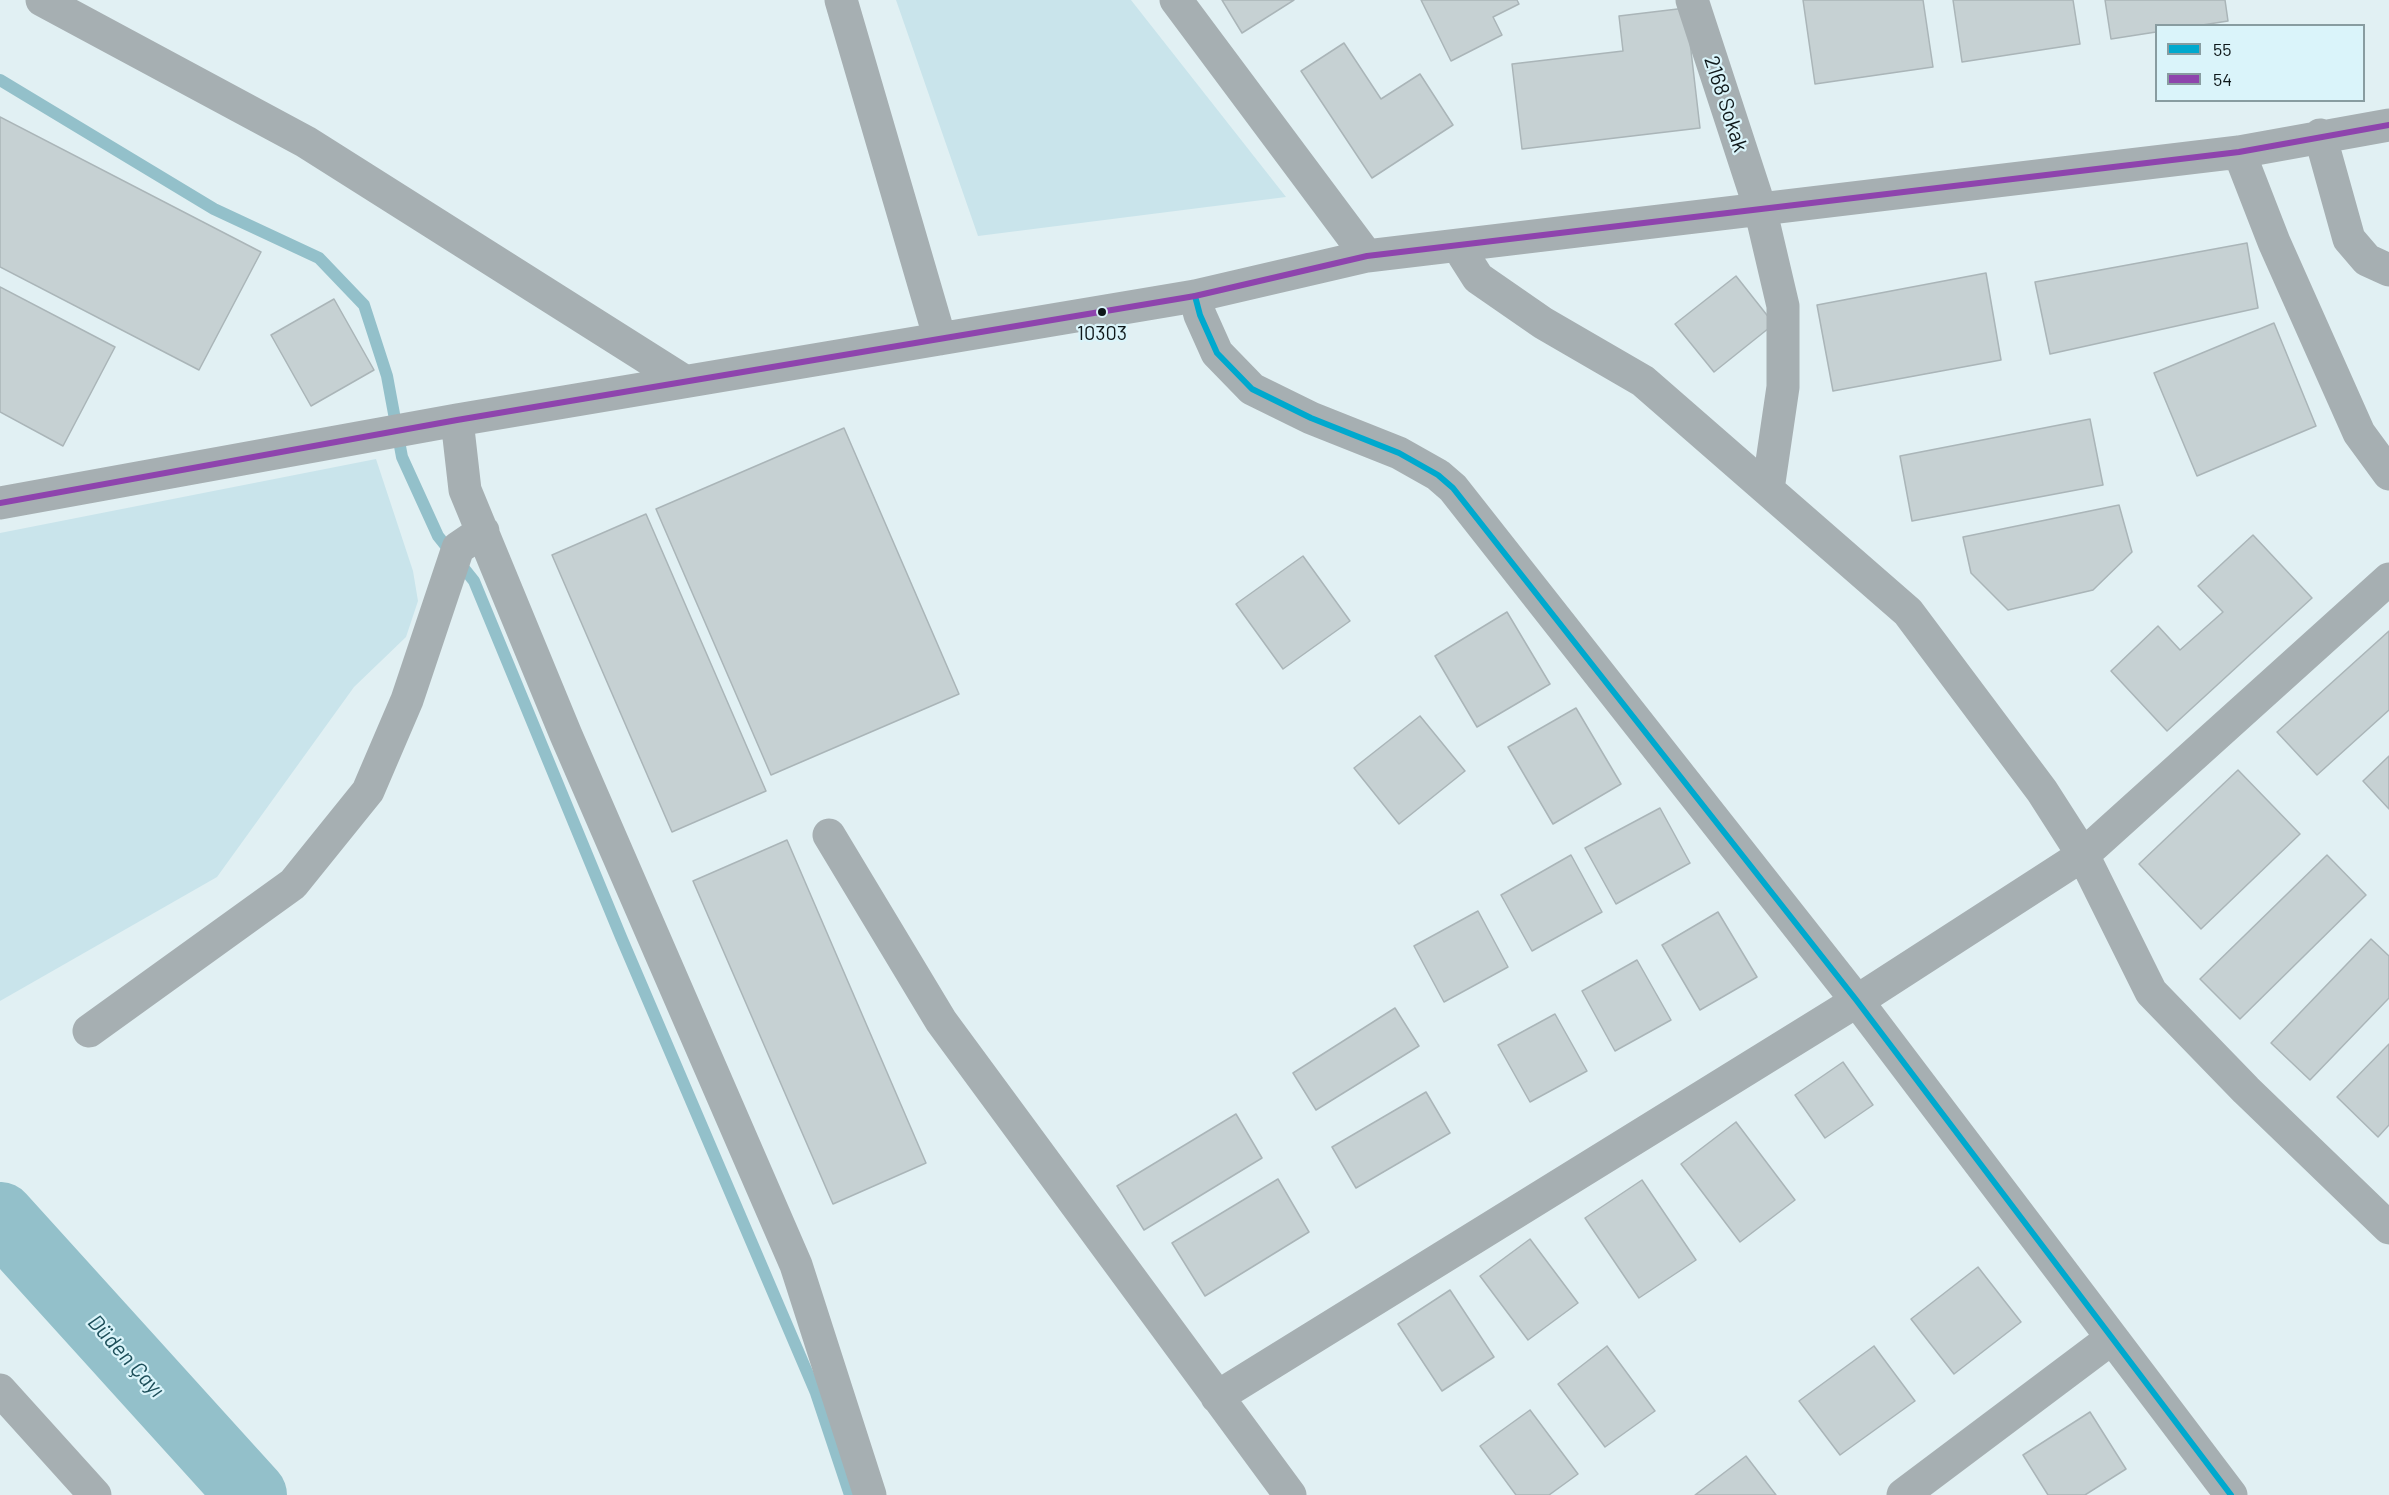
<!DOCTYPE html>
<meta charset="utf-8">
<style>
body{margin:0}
#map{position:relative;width:2389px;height:1495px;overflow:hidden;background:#e1f0f3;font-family:Barlow,sans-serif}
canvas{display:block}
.legend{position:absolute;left:2155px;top:24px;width:210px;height:78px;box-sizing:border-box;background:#daf4fa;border:2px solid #889ca0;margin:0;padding:8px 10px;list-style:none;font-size:18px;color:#0e1719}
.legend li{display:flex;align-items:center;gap:12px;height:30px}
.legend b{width:30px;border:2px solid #889ca0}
</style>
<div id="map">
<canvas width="2389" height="1495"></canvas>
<ul class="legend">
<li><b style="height:8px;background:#00a9ce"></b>55</li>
<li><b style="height:8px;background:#8e44ad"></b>54</li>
</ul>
</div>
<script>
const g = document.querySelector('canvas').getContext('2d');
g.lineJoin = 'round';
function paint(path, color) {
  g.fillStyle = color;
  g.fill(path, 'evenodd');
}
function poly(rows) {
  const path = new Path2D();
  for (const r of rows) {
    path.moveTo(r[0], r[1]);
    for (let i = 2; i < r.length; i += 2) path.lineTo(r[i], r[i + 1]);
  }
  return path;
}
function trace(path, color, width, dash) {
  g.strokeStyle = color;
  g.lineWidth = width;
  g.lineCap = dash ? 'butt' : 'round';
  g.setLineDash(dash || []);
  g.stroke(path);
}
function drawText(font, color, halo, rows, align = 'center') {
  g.font = font + ' Barlow,sans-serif';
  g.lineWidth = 4.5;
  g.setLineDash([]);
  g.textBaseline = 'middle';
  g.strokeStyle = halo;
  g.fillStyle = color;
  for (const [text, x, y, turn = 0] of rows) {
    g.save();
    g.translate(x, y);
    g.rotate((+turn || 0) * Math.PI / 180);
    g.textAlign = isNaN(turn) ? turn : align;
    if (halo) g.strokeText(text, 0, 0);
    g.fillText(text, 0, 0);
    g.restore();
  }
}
paint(poly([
 [896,0,1131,0,1286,197,978,236],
 [376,459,413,571,418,601,406,637,354,687,217,877,0,1001,0,533]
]), '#c9e4eb');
trace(poly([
 [0,80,214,209,319,258,364,305,387,376,402,457,438,536,474,581,621,937,816,1393,850,1495]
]), '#93c0ca', 12);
trace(poly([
 [0,1217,252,1495]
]), '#93c0ca', 70);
const building = poly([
 [1222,0,1294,0,1242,33,1222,0],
 [1421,0,1517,0,1519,4,1493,17,1502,35,1451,61,1421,0],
 [1803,0,1923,0,1933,67,1815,84,1803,0],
 [1953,0,2073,0,2080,44,1962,62,1953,0],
 [2105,0,2225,0,2228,21,2196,26,2156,26,2156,32,2111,39,2105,0],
 [1686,8,1700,128,1522,149,1512,64,1623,51,1619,16,1686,8],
 [1344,43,1381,99,1420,74,1453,125,1372,178,1301,71,1344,43],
 [0,117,261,252,199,370,0,267,0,117],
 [2247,243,2258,308,2050,354,2035,282,2247,243],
 [1986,273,2001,360,1833,391,1817,305,1986,273],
 [1736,276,1774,324,1714,372,1675,324,1736,276],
 [0,287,115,347,63,446,0,412,0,287],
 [334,299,374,370,311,406,271,335,334,299],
 [2274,323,2316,426,2197,476,2154,373,2274,323],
 [2090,419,2103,485,1912,521,1900,456,2090,419],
 [844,428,959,694,771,775,656,509,844,428],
 [2119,505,2132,552,2093,590,2008,610,1971,573,1963,537,2119,505],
 [646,514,766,791,672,832,552,555,646,514],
 [2253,535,2312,598,2167,731,2111,671,2158,626,2180,650,2223,612,2198,586,2253,535],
 [1303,556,1350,621,1283,669,1236,604,1303,556],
 [1507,612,1550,684,1477,727,1435,656,1507,612],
 [2389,631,2389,710,2317,775,2277,732,2389,631],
 [1576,708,1621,784,1553,824,1508,747,1576,708],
 [1420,716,1465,771,1399,824,1354,768,1420,716],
 [2389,756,2389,809,2363,781,2389,756],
 [2238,770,2300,834,2201,929,2139,864,2238,770],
 [1660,808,1690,863,1616,904,1585,848,1660,808],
 [787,840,926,1163,833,1204,693,881,787,840],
 [1571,855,1602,912,1532,951,1501,895,1571,855],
 [2327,855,2366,895,2240,1019,2200,979,2327,855],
 [1478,911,1508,967,1444,1002,1414,946,1478,911],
 [1718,912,1757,977,1700,1010,1662,945,1718,912],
 [2371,939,2389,956,2389,998,2310,1080,2271,1043,2371,939],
 [1637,960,1671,1020,1615,1051,1582,991,1637,960],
 [1395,1008,1419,1046,1316,1110,1293,1073,1395,1008],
 [1555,1014,1587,1071,1530,1102,1498,1045,1555,1014],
 [2389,1044,2389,1125,2378,1137,2337,1097,2389,1044],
 [1843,1062,1873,1105,1825,1138,1795,1095,1843,1062],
 [1426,1092,1450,1133,1356,1188,1332,1147,1426,1092],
 [1236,1114,1262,1158,1144,1230,1117,1186,1236,1114],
 [1736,1122,1795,1200,1740,1242,1681,1164,1736,1122],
 [1278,1179,1309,1232,1205,1296,1172,1243,1278,1179],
 [1642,1180,1696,1260,1639,1298,1585,1218,1642,1180],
 [1530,1239,1578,1303,1528,1340,1480,1276,1530,1239],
 [1978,1267,2021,1322,1954,1374,1911,1319,1978,1267],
 [1450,1290,1494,1357,1442,1391,1398,1324,1450,1290],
 [1607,1346,1655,1411,1605,1447,1558,1384,1607,1346],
 [1874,1346,1915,1401,1840,1455,1799,1401,1874,1346],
 [1530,1410,1578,1474,1549,1495,1516,1495,1480,1446,1530,1410],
 [2090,1412,2126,1469,2085,1495,2048,1495,2023,1455,2090,1412],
 [1746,1456,1776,1495,1695,1495,1746,1456]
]);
paint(building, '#c6d1d3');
trace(building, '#aab5b8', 1.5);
trace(poly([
 [42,0,306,142,684,381],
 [841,0,940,339],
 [1176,0,1367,256],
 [1692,0,1760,208,1783,306,1783,387,1768,489],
 [2320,135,2349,239,2367,260,2389,270],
 [2239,152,2274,242,2359,433,2389,474],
 [1462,246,1464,256,1478,278,1543,323,1643,381,1908,612,2042,791,2083,855,2151,992,2246,1090,2389,1228],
 [1195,296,1200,315,1217,353,1252,389,1311,418,1399,453,1438,475,1453,488,1857,1001,2231,1495],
 [457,420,465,490,566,735,796,1265,870,1495],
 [0,503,457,420,1195,296,1367,256,2239,152,2389,125],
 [829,835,941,1021,1290,1495],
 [89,1031,293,884,368,791,407,700,458,548,483,531],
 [0,1390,95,1495],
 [1217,1397,1857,1001,2083,855,2389,579],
 [1903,1495,2112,1338]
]), '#a6afb2', 33);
trace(poly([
 [1195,296,1200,315,1217,353,1252,389,1311,418,1399,453,1438,475,1453,488,1857,1001,2231,1495]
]), '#00a9ce', 6);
trace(poly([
 [0,503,457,420,1195,296,1367,256,2239,152,2389,125]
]), '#8e44ad', 6);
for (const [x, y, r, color] of [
 [1102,312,5,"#0e1719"]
]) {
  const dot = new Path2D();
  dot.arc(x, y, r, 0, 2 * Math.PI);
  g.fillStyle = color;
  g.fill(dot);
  trace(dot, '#daf4fa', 2);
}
drawText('20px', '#0e1719', '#daf4fa', [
 ["10303",1102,333]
]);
drawText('21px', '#0e1719', '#daf4fa', [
 ["2168 Sokak",1726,104,72]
]);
drawText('italic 22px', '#1c4e59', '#daf4fa', [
 ["Düden Çayı",126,1356,48]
]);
</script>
